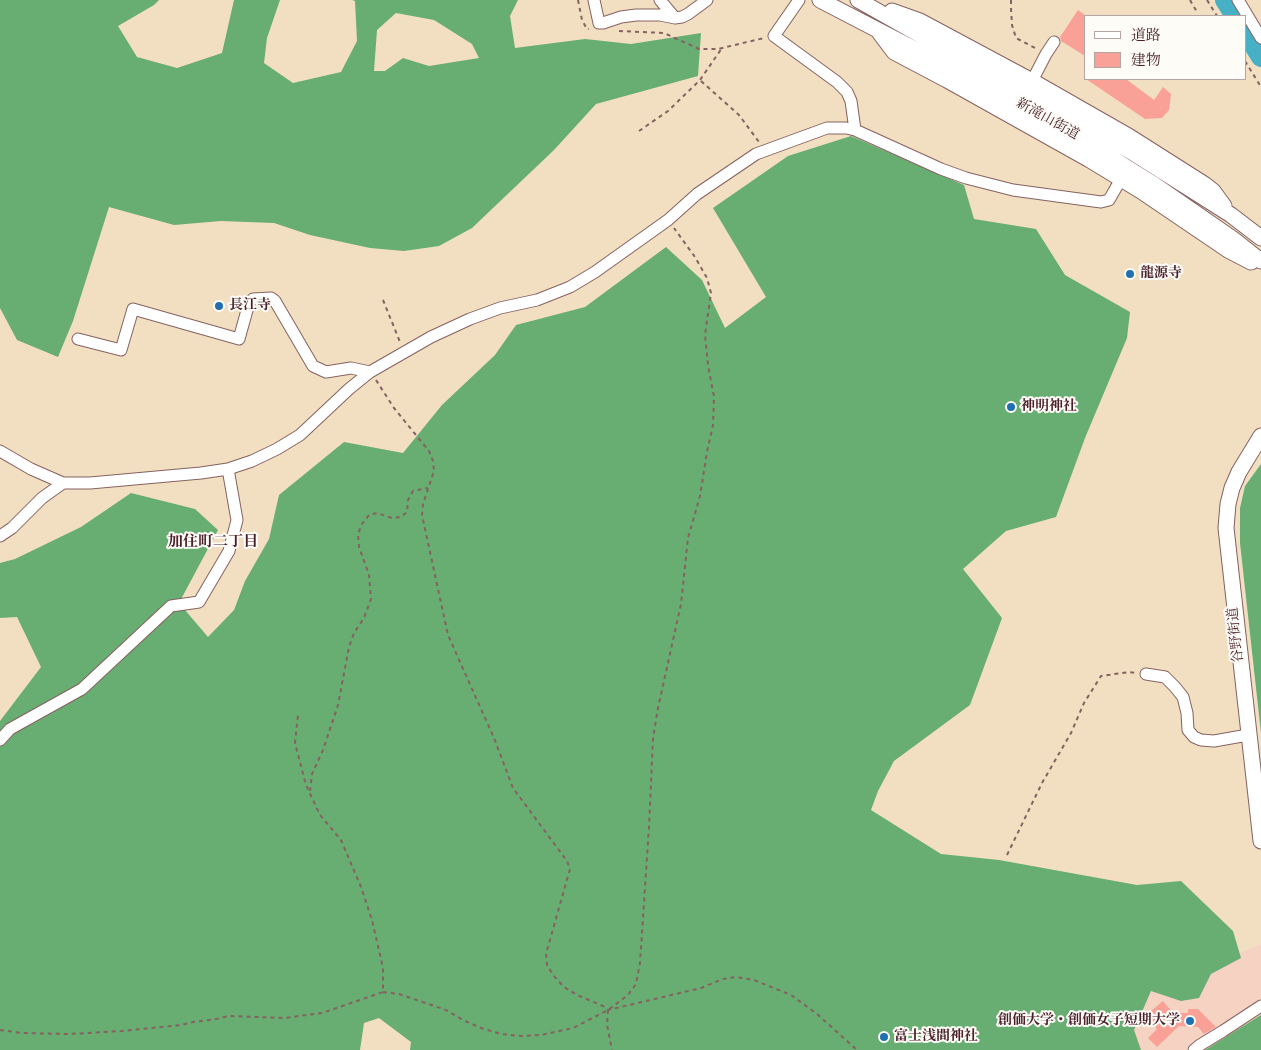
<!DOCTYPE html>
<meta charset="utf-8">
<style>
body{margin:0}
#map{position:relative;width:1261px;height:1050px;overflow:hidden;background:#f2dfc2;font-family:Vollkorn,"Noto Serif JP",serif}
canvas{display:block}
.legend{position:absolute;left:1084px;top:15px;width:162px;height:65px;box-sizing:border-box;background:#fdfcf7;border:1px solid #b5a4a5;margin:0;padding:6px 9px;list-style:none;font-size:15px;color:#4a1f2b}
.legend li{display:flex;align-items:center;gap:10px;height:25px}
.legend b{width:25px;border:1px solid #b5a4a5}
</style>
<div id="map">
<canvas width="1261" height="1050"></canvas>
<ul class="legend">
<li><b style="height:6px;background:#fff"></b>道路</li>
<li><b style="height:14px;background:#f9a197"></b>建物</li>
</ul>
</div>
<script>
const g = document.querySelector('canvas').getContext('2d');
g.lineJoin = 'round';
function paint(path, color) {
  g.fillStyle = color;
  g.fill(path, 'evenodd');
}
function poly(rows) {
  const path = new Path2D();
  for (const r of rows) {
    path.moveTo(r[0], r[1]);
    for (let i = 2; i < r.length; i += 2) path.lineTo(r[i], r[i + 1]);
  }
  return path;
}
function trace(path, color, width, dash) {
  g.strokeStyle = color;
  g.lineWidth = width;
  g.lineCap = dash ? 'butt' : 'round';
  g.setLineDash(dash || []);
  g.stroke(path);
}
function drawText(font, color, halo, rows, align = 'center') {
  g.font = font + ' Vollkorn,"Noto Serif JP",serif';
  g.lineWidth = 4;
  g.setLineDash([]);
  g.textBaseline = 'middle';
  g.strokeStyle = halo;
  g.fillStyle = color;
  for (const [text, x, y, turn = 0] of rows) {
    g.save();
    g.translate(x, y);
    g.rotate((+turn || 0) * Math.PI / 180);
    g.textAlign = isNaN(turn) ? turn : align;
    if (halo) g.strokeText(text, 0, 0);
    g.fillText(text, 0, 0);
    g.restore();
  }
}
paint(poly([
 [1261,944,1261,1050,1086,1050,1151,991]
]), '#f5d2c2');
paint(poly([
 [0,0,159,0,154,5,118,26,137,57,177,68,222,53,234,0,280,0,267,38,264,63,293,83,341,72,357,41,355,1,352,0,518,0,510,16,515,48,585,39,631,44,701,33,698,76,596,104,554,150,472,228,439,246,404,251,370,248,310,235,274,223,221,221,174,225,109,207,73,321,58,357,17,340,0,308],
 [396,13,434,20,472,44,479,58,429,66,403,58,385,71,374,71,377,30],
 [851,136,964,185,974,219,1036,229,1065,275,1130,312,1127,338,1085,438,1056,517,1006,531,963,569,1002,618,970,705,894,761,878,791,871,810,941,854,999,860,1137,885,1181,881,1233,931,1241,958,1211,974,1199,998,1181,1001,1151,991,1134,1030,1141,1050,410,1050,411,1042,379,1018,364,1023,360,1050,0,1050,0,721,41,667,17,617,0,618,0,563,15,559,81,527,131,493,195,509,218,530,179,603,208,637,234,610,245,581,269,539,279,495,344,442,403,453,442,405,495,355,516,325,585,307,666,247,702,280,725,328,766,297,713,208,788,156],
 [1261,464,1261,733,1240,543,1240,508,1245,486],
 [1261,1015,1261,1050,1205,1050]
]), '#68ad72');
trace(poly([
 [1225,0,1235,16],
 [1245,31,1261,57]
]), '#46b0c4', 20);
paint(poly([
 [1078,10,1085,15,1085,56,1061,41,1060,37],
 [1086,79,1126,79,1154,100,1163,87,1171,94,1169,110,1162,118,1145,119],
 [1163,1001,1173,1013,1188,1013,1188,1009,1198,1009,1216,1027,1204,1034,1198,1027,1179,1026,1157,1047,1148,1038,1157,1029,1145,1016]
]), '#f9a197');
const minor = poly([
 [594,0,599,23,603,23,621,17,636,15,660,15,675,18],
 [660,0,675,18,682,17,688,14,707,0],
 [799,0,774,36,837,82,847,92,851,101,855,130],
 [1238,0,1261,38],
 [1032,81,1046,54,1054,42],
 [78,339,121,350,133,309,239,339,249,303,253,299,271,298,275,301,313,366,326,372,351,368,370,372],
 [0,451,31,469,63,483,90,483,201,473,228,469,252,461,277,449,300,435,349,389,370,372,431,337,470,319,500,308,537,300,570,287,595,272,668,220,697,194,756,154,827,128,846,128,855,130,941,169,966,178,1013,190,1101,202,1109,200,1121,179],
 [0,536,12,528,42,498,63,483],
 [1146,674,1165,677,1175,687,1183,697,1187,713,1188,730,1194,737,1201,740,1214,741,1248,735],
 [0,740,10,729,82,689,171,606,199,602,229,551,237,520,228,469],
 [1194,1050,1200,1045,1223,1031,1261,1006]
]);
const major = poly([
 [820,0,1001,94,1088,143,1152,183,1233,239,1261,261],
 [858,0,968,62,1035,97,1133,153,1231,215,1261,238],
 [892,11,920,21,1032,81,1130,137,1204,184,1213,191,1224,206],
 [879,32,894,52,947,80,1090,160,1141,191,1228,250,1251,262],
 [1261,436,1239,472,1232,488,1228,504,1226,528,1261,841]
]);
trace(minor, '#856260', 13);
trace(major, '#856260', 17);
trace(poly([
 [578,0,582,20,587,29,589,29],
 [1011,0,1011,9,1012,25,1016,38,1037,49],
 [1190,0,1197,12],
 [1207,0,1217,16],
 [619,31,664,33,699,49,718,49,764,38],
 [1245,61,1261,87],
 [701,81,739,115,759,142],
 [639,131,668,111,700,80,722,48],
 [383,300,400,342],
 [376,380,394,408,429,451,433,461,434,471,423,504,422,515,448,635,494,738,513,788,567,861,570,869,546,954,547,965,553,975,564,987,577,995,603,1006,608,1010,701,988,723,979,736,977,754,980,791,995,817,1014,857,1050],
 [310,791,312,774,323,750,338,705,349,647,354,633,364,618,371,599,369,575,359,547,358,534,362,524,369,515,377,513,392,518,401,517,407,512,408,500,413,491,428,488],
 [1007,855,1042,783,1071,733,1084,703,1101,676,1129,672,1136,673],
 [383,992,399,994,446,1010,463,1020,481,1028,501,1034,521,1036,541,1035,573,1028,608,1010,628,995,636,984,640,963,649,827,653,738,658,708,681,604,688,538,700,496,707,452,713,425,714,397,708,365,705,335,711,293,707,278,695,257,674,228],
 [608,1010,607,1025,612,1050],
 [0,1030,22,1033,69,1034,122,1031,181,1025,193,1022,216,1019,229,1016,284,1018,322,1013,383,992,383,968,372,920,361,887,341,840,320,815,306,785,295,743,298,715]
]), '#856260', 2, [4, 4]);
trace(minor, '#fff', 11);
trace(major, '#fff', 15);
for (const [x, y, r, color] of [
 [1130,274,5,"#1f6fb2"],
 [219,306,5,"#1f6fb2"],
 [1011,407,5,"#1f6fb2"],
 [1190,1021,5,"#1f6fb2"],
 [884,1037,5,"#1f6fb2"]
]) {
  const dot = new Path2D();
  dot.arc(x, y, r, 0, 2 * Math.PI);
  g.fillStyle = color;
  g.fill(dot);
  trace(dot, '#fdfcf7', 2);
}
drawText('14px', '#4a1f2b', '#fdfcf7', [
 ["新滝山街道",1047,120,29],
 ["谷野街道",1237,635,-96]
]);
drawText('bold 14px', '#4a1f2b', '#fdfcf7', [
 ["龍源寺",1140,274],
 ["長江寺",229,306],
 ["神明神社",1021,407],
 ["創価大学・創価女子短期大学",1180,1021,"right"],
 ["富士浅間神社",894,1037]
], 'left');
drawText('bold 15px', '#4a1f2b', '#fdfcf7', [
 ["加住町二丁目",213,543]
]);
</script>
